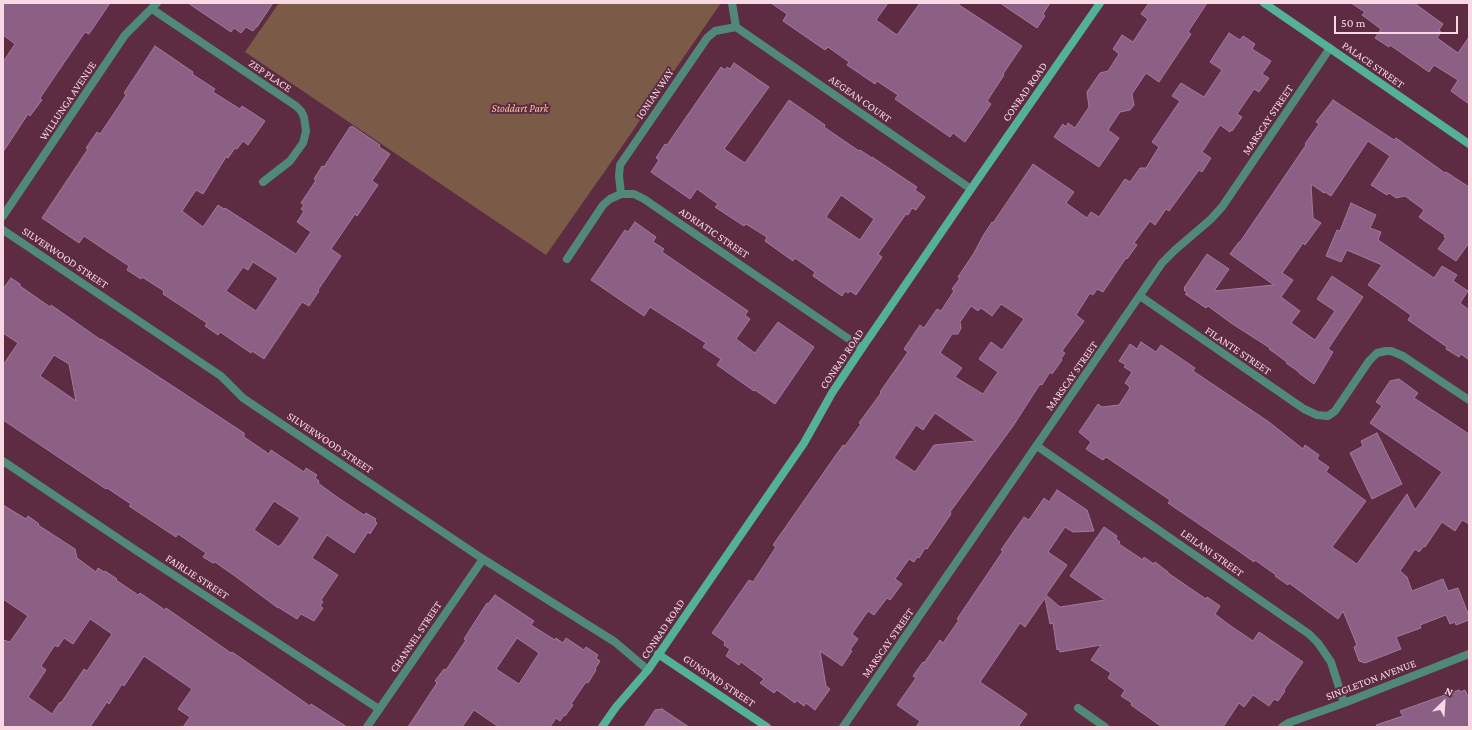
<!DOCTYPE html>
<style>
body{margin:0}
#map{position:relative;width:1472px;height:730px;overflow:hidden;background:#5d2c42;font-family:"Crimson Pro",serif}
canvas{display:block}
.frame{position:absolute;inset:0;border:4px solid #f7d8e3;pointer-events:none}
.north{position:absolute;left:1424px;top:682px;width:40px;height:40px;-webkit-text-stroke:3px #5d2c42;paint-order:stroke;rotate:25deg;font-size:11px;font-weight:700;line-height:16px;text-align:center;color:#f7d8e3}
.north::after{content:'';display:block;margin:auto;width:14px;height:18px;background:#f7d8e3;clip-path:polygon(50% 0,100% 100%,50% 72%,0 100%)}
.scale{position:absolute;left:1334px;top:16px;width:124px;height:18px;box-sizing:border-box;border:2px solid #f7d8e3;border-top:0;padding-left:5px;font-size:12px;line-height:14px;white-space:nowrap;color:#f7d8e3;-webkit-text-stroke:3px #5d2c42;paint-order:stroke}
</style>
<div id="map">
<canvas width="1472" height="730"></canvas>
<div class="frame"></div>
<div class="north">N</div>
<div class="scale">50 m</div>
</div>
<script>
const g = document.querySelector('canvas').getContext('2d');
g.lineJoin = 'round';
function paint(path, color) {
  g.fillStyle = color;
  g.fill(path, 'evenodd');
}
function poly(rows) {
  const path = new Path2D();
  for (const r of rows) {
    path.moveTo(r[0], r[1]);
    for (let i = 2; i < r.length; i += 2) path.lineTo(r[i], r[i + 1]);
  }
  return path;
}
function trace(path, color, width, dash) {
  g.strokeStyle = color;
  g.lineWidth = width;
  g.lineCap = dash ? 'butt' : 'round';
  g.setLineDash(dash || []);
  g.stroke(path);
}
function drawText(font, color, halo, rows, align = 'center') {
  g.font = font + ' "Crimson Pro",serif';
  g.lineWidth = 4;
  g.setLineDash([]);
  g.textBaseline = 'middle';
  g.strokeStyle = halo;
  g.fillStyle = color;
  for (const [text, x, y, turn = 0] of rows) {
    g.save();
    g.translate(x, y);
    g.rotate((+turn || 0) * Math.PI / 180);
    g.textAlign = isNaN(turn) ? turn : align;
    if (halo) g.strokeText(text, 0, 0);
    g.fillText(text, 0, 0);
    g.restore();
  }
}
paint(poly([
 [279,3,721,3,605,171,546,255,245,52]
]), '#7b5b47');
const building = poly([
 [3,3,110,3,89,34,85,32,40,98,42,100,30,116,28,114,3,152,3,62,15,44,3,35,3,3],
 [188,3,273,3,257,27,256,27,253,31,246,27,241,33,234,28,231,32,188,3],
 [771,3,888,3,876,20,897,35,920,3,956,3,1022,46,1003,74,1004,75,987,101,991,104,965,142,953,133,950,137,895,99,898,95,877,81,875,84,847,65,849,62,828,47,825,50,783,21,787,14,771,3],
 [1000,3,1050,3,1043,14,1045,16,1037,28,1000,3],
 [1149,3,1207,3,1188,32,1191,34,1159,82,1146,73,1132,94,1134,105,1130,110,1120,112,1108,130,1119,138,1099,167,1054,137,1063,124,1066,127,1068,123,1075,128,1089,107,1087,92,1100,73,1108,71,1119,54,1113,49,1122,35,1133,42,1148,19,1141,14,1149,3],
 [1351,3,1414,3,1443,24,1439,30,1441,32,1437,38,1458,53,1469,37,1469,104,1451,91,1458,80,1434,65,1429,72,1390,45,1389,47,1375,38,1381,29,1362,15,1365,12,1351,3],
 [1229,33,1240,40,1243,36,1255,44,1252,49,1271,61,1262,74,1269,78,1259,92,1254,89,1237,114,1242,117,1232,131,1231,130,1230,132,1220,125,1202,152,1211,158,1202,172,1199,170,1169,211,1166,209,1155,225,1150,221,1134,243,1137,245,1127,259,1126,258,1103,292,1097,289,1093,295,1090,293,1076,315,1084,321,1062,351,1065,353,1061,359,1062,360,1052,374,1050,372,1042,385,1040,384,1013,426,950,512,951,514,927,549,925,548,919,558,917,557,914,562,909,559,895,579,902,584,890,600,887,598,874,615,868,611,852,634,858,639,850,650,852,651,842,666,820,651,826,686,830,689,815,710,806,703,804,706,796,700,795,703,777,690,774,693,760,683,764,679,741,662,739,665,726,656,730,649,724,645,725,642,712,633,749,580,753,582,776,547,773,545,843,445,845,446,861,424,859,423,881,393,880,392,908,352,904,349,920,325,924,328,937,309,941,311,954,291,952,289,960,278,958,277,974,253,983,236,992,222,993,223,1033,164,1074,192,1066,203,1087,218,1091,212,1099,217,1125,179,1130,182,1140,168,1146,168,1159,147,1152,142,1180,101,1172,96,1181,83,1204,97,1222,70,1210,62,1229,33],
 [1001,304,1024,319,1002,350,991,342,979,359,998,372,983,394,955,377,962,368,940,353,952,334,958,334,961,328,960,322,971,306,978,311,981,308,992,316,1001,304],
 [935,413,976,441,934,445,915,472,894,458,916,425,923,430,935,413],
 [155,46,193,72,192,74,215,89,213,92,240,109,242,106,265,121,248,145,243,141,237,149,235,148,228,158,226,157,203,194,196,190,182,211,203,227,218,205,224,209,225,208,296,254,311,232,297,222,304,211,301,209,304,205,301,203,313,185,316,180,314,179,322,166,324,167,350,127,351,127,352,126,380,145,379,147,390,154,372,181,378,185,357,216,355,214,331,249,341,256,318,290,319,291,309,306,302,302,264,359,252,351,251,353,220,332,218,335,205,326,207,323,163,294,164,291,142,277,141,279,127,270,129,266,84,236,79,243,42,218,88,149,86,148,97,132,100,134,117,109,126,95,124,93,155,46],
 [253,262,278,278,256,311,226,291,243,267,248,270,253,262],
 [734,63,769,87,724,149,745,163,789,100,825,125,824,127,859,151,860,150,872,158,872,157,917,187,915,190,925,197,916,210,912,208,908,215,906,214,878,254,882,257,856,295,850,291,848,293,845,291,842,296,813,276,815,272,795,258,793,261,765,241,767,237,746,224,744,226,715,207,718,204,697,189,690,199,651,172,659,160,656,158,665,144,667,145,678,129,721,67,725,70,727,67,730,69,734,63],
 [841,195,874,219,860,240,826,217,841,195],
 [1333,100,1394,140,1396,138,1445,173,1446,172,1469,187,1469,243,1456,261,1438,249,1446,238,1444,237,1445,235,1419,217,1424,210,1405,196,1396,198,1389,193,1387,195,1371,185,1390,156,1368,141,1331,196,1325,192,1324,193,1311,184,1313,218,1321,223,1305,245,1303,243,1282,273,1293,280,1281,297,1300,311,1291,323,1315,340,1335,311,1317,299,1332,276,1363,297,1328,349,1333,352,1314,384,1299,373,1299,372,1286,363,1287,362,1269,349,1270,348,1231,323,1208,306,1206,308,1185,294,1188,294,1184,290,1185,289,1184,288,1207,254,1229,269,1214,291,1274,285,1230,254,1239,242,1240,242,1306,145,1305,144,1319,124,1316,122,1333,100],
 [1351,203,1376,215,1370,228,1381,232,1378,240,1434,278,1442,266,1457,275,1453,281,1468,291,1460,303,1469,310,1469,360,1461,354,1459,357,1446,349,1447,347,1408,320,1411,315,1368,285,1382,265,1347,250,1341,262,1326,256,1337,230,1340,231,1351,203],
 [635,222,656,237,653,242,664,249,662,252,748,311,745,315,750,319,736,339,755,353,778,322,814,347,775,404,755,390,754,391,717,365,721,359,703,347,706,343,650,307,644,316,591,280,625,230,628,232,635,222],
 [11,278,20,284,20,286,50,307,51,305,101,340,101,339,244,433,244,437,269,454,271,450,304,472,306,468,317,475,315,478,319,481,318,483,337,497,364,515,366,513,376,519,375,521,377,523,370,534,368,532,354,553,327,535,312,558,338,575,321,600,323,602,320,606,323,608,314,621,301,614,297,619,278,607,278,608,235,576,215,562,213,563,203,557,206,553,178,534,176,537,129,506,131,504,107,488,106,489,3,420,3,365,18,343,3,333,3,289,11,278],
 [54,355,69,364,76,401,40,376,54,355],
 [274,501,300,518,281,545,280,545,279,547,254,530,274,501],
 [1141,342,1156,352,1161,345,1195,368,1193,371,1269,422,1303,449,1305,445,1319,455,1317,459,1329,467,1326,472,1366,501,1332,547,1357,564,1407,494,1415,510,1442,472,1370,423,1382,406,1376,402,1390,381,1399,379,1418,393,1414,398,1469,434,1469,524,1462,520,1455,531,1442,522,1425,547,1424,546,1419,552,1415,549,1400,571,1407,577,1412,591,1443,579,1448,591,1458,588,1469,616,1469,620,1456,625,1455,622,1450,624,1446,615,1420,625,1421,628,1396,637,1401,649,1365,663,1359,661,1354,647,1357,645,1343,611,1338,619,1289,583,1288,585,1275,576,1276,575,1255,560,1254,562,1240,552,1168,503,1170,500,1136,477,1106,457,1103,460,1086,449,1091,442,1079,432,1098,404,1102,407,1119,405,1130,388,1129,387,1129,386,1125,383,1132,372,1124,367,1126,365,1119,361,1130,344,1137,349,1141,342],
 [1377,433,1402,484,1372,499,1350,453,1363,446,1361,441,1377,433],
 [1057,490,1087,510,1094,531,1073,532,1065,527,1048,552,1067,565,1046,595,1060,607,1105,600,1070,576,1104,527,1117,536,1116,539,1120,542,1119,544,1143,560,1144,557,1154,564,1155,562,1168,572,1168,573,1206,599,1207,597,1220,606,1215,614,1228,624,1253,641,1259,632,1303,662,1284,690,1285,691,1278,701,1274,699,1269,706,1253,695,1244,707,1239,703,1223,727,1162,727,1131,705,1132,703,1121,696,1125,690,1108,678,1111,673,1091,660,1101,645,1060,652,1059,649,1057,650,1053,623,1050,624,1045,598,1025,627,1020,623,980,682,1027,714,1018,727,916,727,920,721,897,705,916,678,913,676,923,662,924,663,940,640,943,643,959,620,957,619,1003,551,1001,550,1024,517,1029,520,1044,498,1049,502,1057,490],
 [3,505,26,519,28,516,39,524,38,525,75,549,77,558,96,572,98,568,104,572,105,571,117,579,116,580,138,595,140,593,165,610,166,608,231,653,232,652,310,706,311,704,347,727,183,727,190,717,178,709,192,689,144,656,124,686,122,684,109,704,107,702,90,727,3,727,3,640,10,642,28,616,3,599,3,505],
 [90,619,112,634,87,671,84,669,61,703,60,702,52,714,28,697,46,670,41,666,55,645,58,647,64,638,73,644,90,619],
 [495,595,534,621,531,625,555,640,556,638,563,643,566,638,584,650,586,647,598,655,596,658,600,661,595,669,596,670,588,683,586,682,571,704,573,705,565,716,564,715,560,721,556,718,550,727,499,727,474,710,462,727,408,727,437,683,435,681,444,669,446,670,466,640,464,639,471,628,487,603,488,604,495,595],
 [517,638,539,653,519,684,496,669,517,638],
 [1459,690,1460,692,1465,690,1469,699,1469,727,1377,727,1376,725,1403,716,1400,711,1459,690],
 [662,709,689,727,644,727,655,710,662,709]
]);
paint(building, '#8c6084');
trace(building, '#a5789c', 1);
trace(poly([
 [732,3,736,27],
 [152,9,296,106,301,111,304,117,306,131,303,143,290,161,263,182],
 [736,27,971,189],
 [621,194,619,176,620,165,707,38,715,31,736,27],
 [3,216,125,35,157,3],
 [3,230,221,376,243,398,483,559,615,642,648,670],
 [567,259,603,205,610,199,621,194,634,194,644,199,862,348],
 [1140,296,1304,409,1317,415,1328,416,1335,411,1369,361,1377,353,1386,351,1391,351,1403,356,1469,400],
 [1037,446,1309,634,1318,643,1331,662,1344,703],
 [3,461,137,551,379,709],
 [1078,708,1105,727],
 [367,727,483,559],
 [843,727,1162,263,1175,250,1211,219,1222,207,1330,48],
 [1282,727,1288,723,1344,703,1469,654]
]), '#518979', 8);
trace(poly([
 [1264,3,1469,144],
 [658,654,767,727],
 [602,727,616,707,648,670,804,443,832,393,862,348,971,189,1100,3]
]), '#54b199', 8);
drawText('11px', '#f7d8e3', '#5d2c42', [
 ["PALACE STREET",1373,65,35],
 ["ZEP PLACE",270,76,34],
 ["CONRAD ROAD",1025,92,-55],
 ["IONIAN WAY",655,94,-56],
 ["AEGEAN COURT",860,99,35],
 ["WILLUNGA AVENUE",68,101,-56],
 ["MARSCAY STREET",1268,120,-56],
 ["ADRIATIC STREET",714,233,34],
 ["SILVERWOOD STREET",65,258,34],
 ["FILANTE STREET",1238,351,34],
 ["CONRAD ROAD",842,359,-56],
 ["MARSCAY STREET",1072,376,-55],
 ["SILVERWOOD STREET",330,443,34],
 ["LEILANI STREET",1212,553,35],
 ["FAIRLIE STREET",197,577,33],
 ["CONRAD ROAD",663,629,-56],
 ["CHANNEL STREET",416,637,-56],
 ["MARSCAY STREET",888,643,-55],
 ["SINGLETON AVENUE",1371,680,-21],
 ["GUNSYND STREET",719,681,34]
]);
drawText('italic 11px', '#febf97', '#5d2c42', [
 ["Stoddart Park",520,109]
]);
</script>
